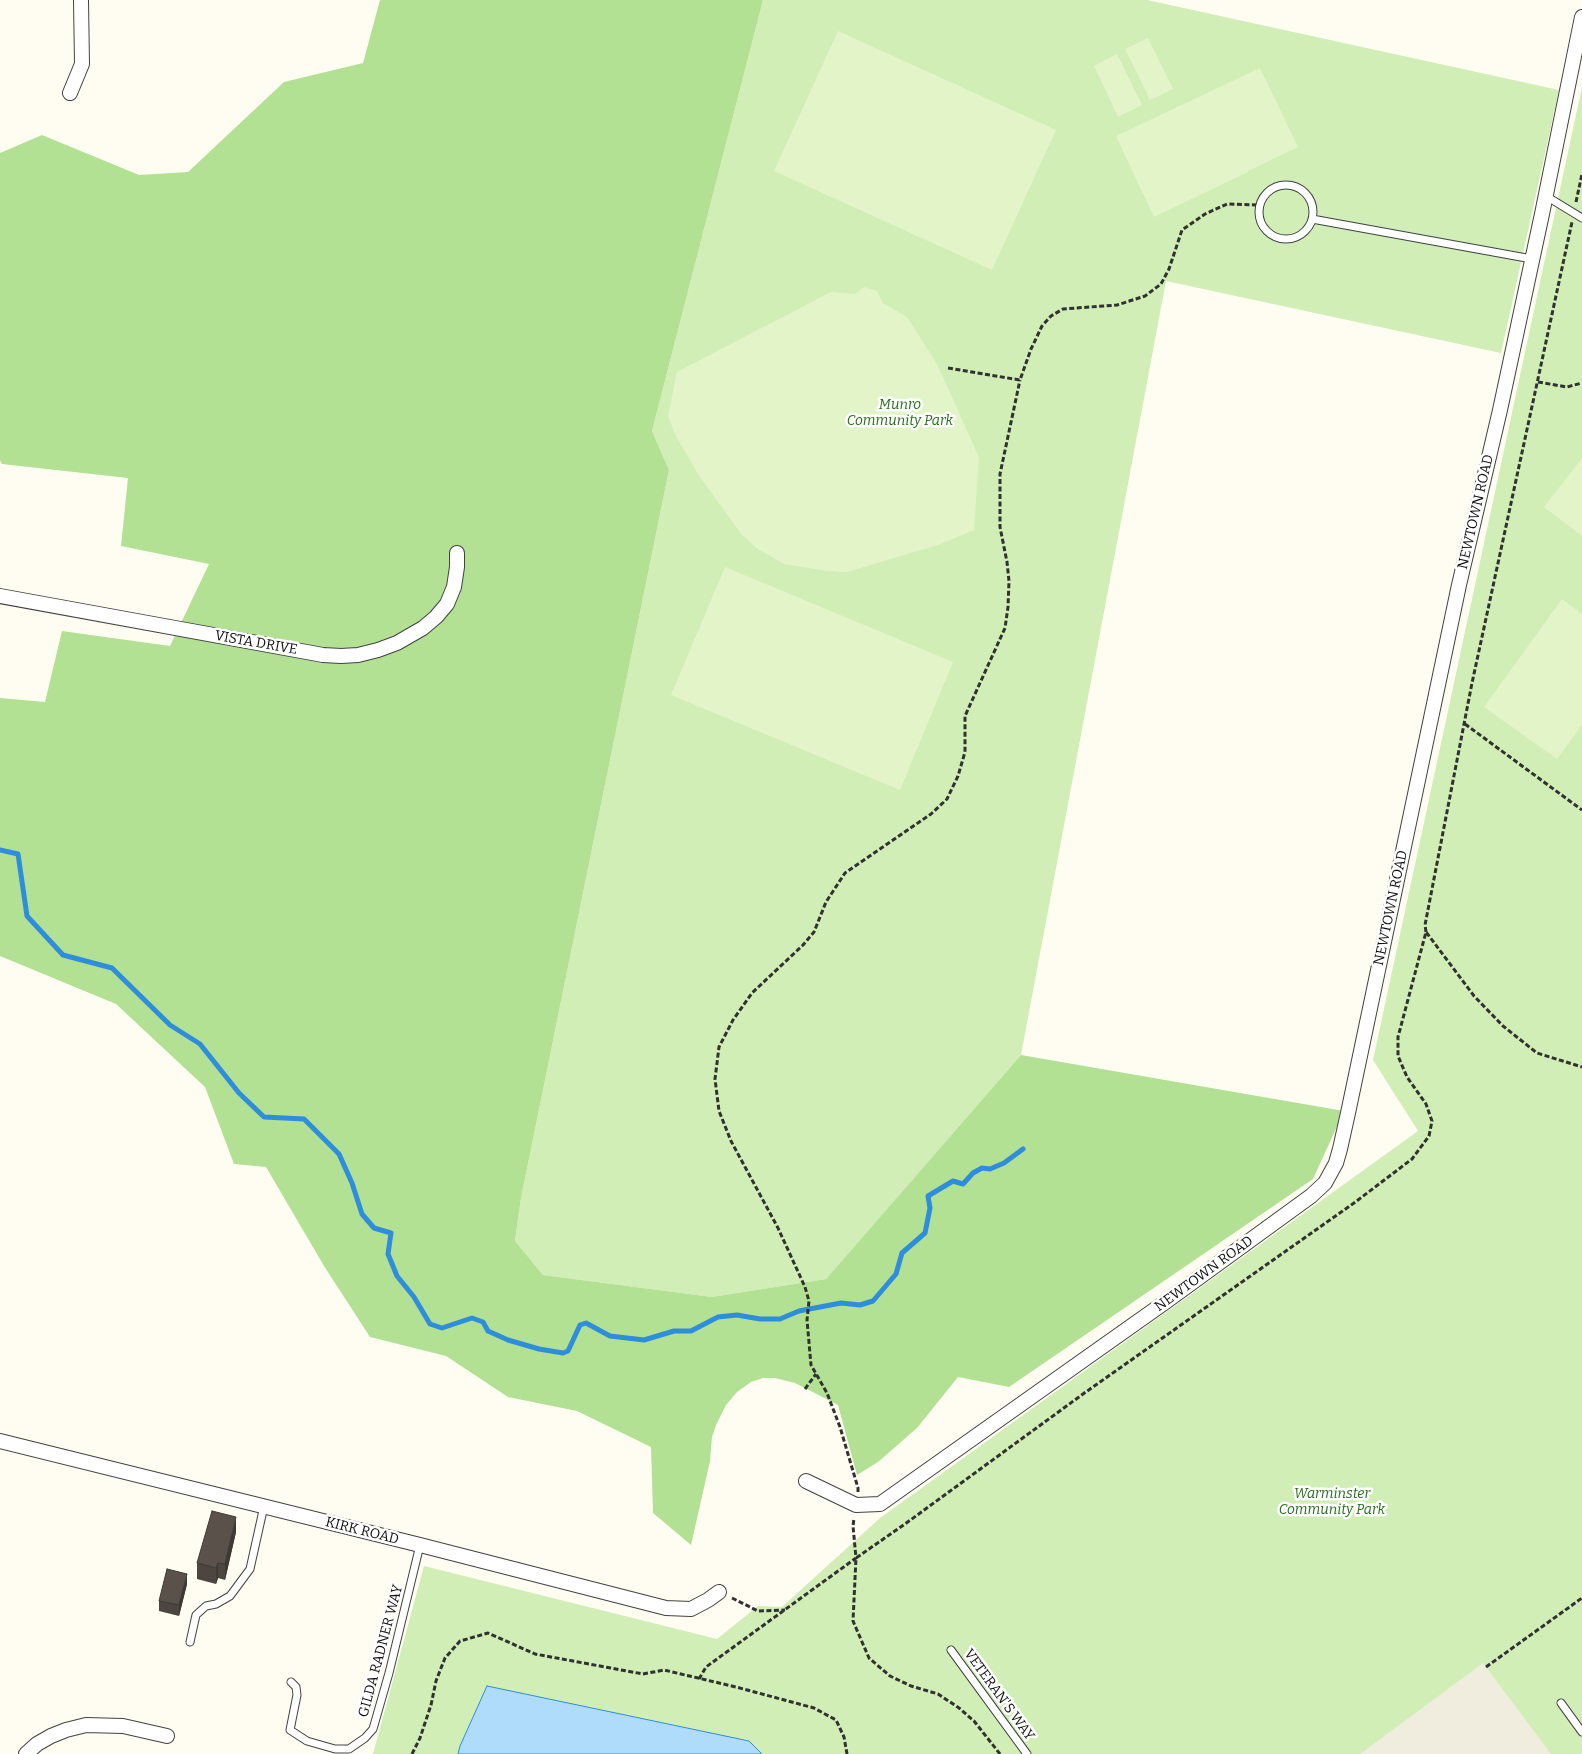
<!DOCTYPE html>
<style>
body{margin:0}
canvas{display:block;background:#fffdf1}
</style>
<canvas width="1582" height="1754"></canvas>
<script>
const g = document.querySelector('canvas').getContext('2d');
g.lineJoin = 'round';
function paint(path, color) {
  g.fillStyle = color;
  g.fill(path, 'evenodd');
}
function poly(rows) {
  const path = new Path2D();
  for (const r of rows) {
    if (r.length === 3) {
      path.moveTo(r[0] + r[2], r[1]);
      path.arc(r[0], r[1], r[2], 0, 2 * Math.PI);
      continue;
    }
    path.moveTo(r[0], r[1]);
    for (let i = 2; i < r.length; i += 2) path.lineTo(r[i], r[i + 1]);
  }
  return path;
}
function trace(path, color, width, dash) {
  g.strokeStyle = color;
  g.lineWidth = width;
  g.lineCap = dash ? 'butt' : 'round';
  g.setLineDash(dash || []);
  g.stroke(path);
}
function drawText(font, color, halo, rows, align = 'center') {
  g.font = font + ' Bitter,serif';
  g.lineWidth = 5;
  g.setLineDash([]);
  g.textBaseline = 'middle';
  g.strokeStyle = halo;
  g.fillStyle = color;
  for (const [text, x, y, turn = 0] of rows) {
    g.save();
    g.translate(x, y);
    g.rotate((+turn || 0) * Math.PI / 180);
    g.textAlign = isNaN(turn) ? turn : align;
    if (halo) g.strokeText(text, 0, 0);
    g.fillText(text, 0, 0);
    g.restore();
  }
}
paint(poly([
 [763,0,1147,0,1559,90,1501,353,1166,281,1021,1055,826,1279,712,1297,543,1275,515,1241,521,1198,669,470,652,431],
 [1582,87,1582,1754,373,1754,424,1566,717,1639,758,1606,782,1607,880,1518,1418,1131,1373,1060]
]), '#d0eeb6');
paint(poly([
 [380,0,763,0,652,431,669,470,521,1198,515,1241,543,1275,712,1297,826,1279,1021,1055,1344,1111,1313,1179,1009,1387,958,1377,917,1428,878,1462,857,1475,838,1405,795,1383,775,1378,763,1378,751,1382,737,1392,726,1405,716,1425,712,1437,710,1461,691,1545,653,1513,651,1447,577,1411,508,1397,446,1356,370,1337,324,1266,266,1167,234,1164,205,1087,116,1004,0,956,0,698,45,702,62,631,170,646,209,564,121,546,128,478,2,464,0,460,0,153,42,135,139,175,188,172,284,82,363,63]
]), '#b2e193');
paint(poly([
 [838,31,1056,130,992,270,774,171],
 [1148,38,1173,89,1150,100,1125,49],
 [1117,54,1142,105,1118,117,1094,66],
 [1260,68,1298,147,1248,171,1248,172,1154,217,1116,136],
 [864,287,877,291,883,303,907,317,937,364,979,457,974,530,938,545,847,572,827,571,784,564,758,549,741,534,698,474,675,434,668,416,677,372,831,292,855,294],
 [1582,458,1582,536,1544,507],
 [725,567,953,662,900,790,671,695],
 [1562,599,1582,614,1582,725,1557,759,1484,707]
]), '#e3f4c9');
paint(poly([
 [1483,1663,1551,1754,1360,1754]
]), '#f1edde');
const water = poly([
 [487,1686,749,1741,762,1754,458,1754,460,1746,487,1686]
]);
paint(water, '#b0dcfc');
trace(water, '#2f8edb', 1);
trace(poly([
 [0,850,18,854,27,916,63,955,112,968,170,1025,200,1044,239,1093,264,1117,304,1119,339,1154,352,1183,362,1214,374,1228,391,1233,388,1254,397,1276,414,1297,430,1324,442,1328,472,1318,483,1322,488,1331,508,1340,539,1349,563,1353,568,1351,580,1325,586,1323,610,1336,644,1340,674,1331,691,1331,718,1317,737,1315,760,1319,780,1319,799,1311,841,1303,860,1305,873,1301,896,1274,902,1253,925,1233,930,1208,928,1196,953,1181,963,1184,973,1173,982,1168,990,1169,1004,1163,1023,1149]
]), '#2f8edb', 5);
const lane = poly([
 [1286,212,27],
 [1546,196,1582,218],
 [1312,219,1532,259],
 [190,1642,196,1615,206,1606,216,1604,230,1596,250,1569,264,1506],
 [951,1650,1027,1754],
 [291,1682,296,1687,297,1695,290,1730,307,1741,335,1749,349,1749,365,1738,373,1729,389,1673,420,1545],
 [1561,1703,1582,1732]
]);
const street = poly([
 [70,93,82,64,81,0],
 [0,596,323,655,341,656,358,655,378,650,397,643,423,628,436,617,447,604,454,587,457,567,457,553],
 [0,1441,420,1545,666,1608,691,1609,708,1600,719,1592],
 [806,1481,856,1505,880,1504,1164,1303,1311,1196,1325,1183,1336,1163,1340,1149,1348,1113,1459,585,1500,410,1542,214,1582,17],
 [26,1754,37,1744,51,1736,66,1730,86,1725,123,1726,167,1736]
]);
trace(lane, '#424242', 9);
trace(street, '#424242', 16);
trace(poly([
 [1576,202,1582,174],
 [948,368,1020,380,1031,349,1042,326,1051,316,1063,309,1117,305,1145,296,1161,284,1169,269,1182,230,1205,214,1227,204,1259,205],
 [1538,382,1567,387,1582,383],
 [1465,724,1582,810],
 [1426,932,1425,925,1472,683,1572,222],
 [805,1389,816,1374],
 [858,1492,858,1488,840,1427,827,1393,811,1365,807,1320,809,1301,805,1287,778,1228,731,1141,719,1111,715,1079,719,1047,733,1020,752,993,803,945,814,932,826,902,845,873,931,814,947,799,958,776,965,752,965,716,1005,628,1008,607,1009,581,1007,562,1000,527,1000,474,1020,380],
 [732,1598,758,1611,785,1610],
 [1486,1667,1582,1598],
 [699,1679,706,1667,856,1558,853,1526,854,1518],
 [412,1754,420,1738,431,1705,436,1681,445,1658,460,1641,488,1633,535,1654,643,1674,664,1670,736,1687,814,1708,836,1720,844,1737,847,1754],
 [1000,1754,974,1721,959,1708,938,1694,911,1686,890,1676,869,1658,853,1621,856,1558,905,1524,1083,1394,1354,1203,1412,1159,1429,1136,1432,1121,1426,1104,1407,1077,1398,1056,1398,1037,1426,932,1474,996,1503,1026,1537,1053,1582,1067]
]), '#313131', 3, [5, 2.5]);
trace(lane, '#fff', 7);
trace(street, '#fff', 14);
paint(poly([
 [236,1532,225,1580,218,1578,216,1584,197,1579,197,1563],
 [187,1584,179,1616,159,1611,159,1601]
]), '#4d4640');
paint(poly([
 [236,1517,236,1532,225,1580,225,1564],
 [218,1563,218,1578,216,1584,216,1568],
 [187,1574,187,1584,179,1616,179,1605]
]), '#3e3934');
const building = poly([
 [212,1511,236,1517,225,1564,218,1563,216,1568,197,1563,212,1511],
 [167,1569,187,1574,179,1605,159,1601,167,1569]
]);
paint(building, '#59514a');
trace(building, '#3e3934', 1);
drawText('italic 14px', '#256e18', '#fff', [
 ["Munro",900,405],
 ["Community Park",900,421],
 ["Warminster",1332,1494],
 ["Community Park",1332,1510]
]);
drawText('14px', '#0f0f0f', '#fff', [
 ["NEWTOWN ROAD",1476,512,-77],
 ["VISTA DRIVE",256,643,10],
 ["NEWTOWN ROAD",1391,908,-78],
 ["NEWTOWN ROAD",1204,1274,-36],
 ["KIRK ROAD",362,1531,14],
 ["GILDA RADNER WAY",381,1651,-75],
 ["VETERAN'S WAY",999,1695,54]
]);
</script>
